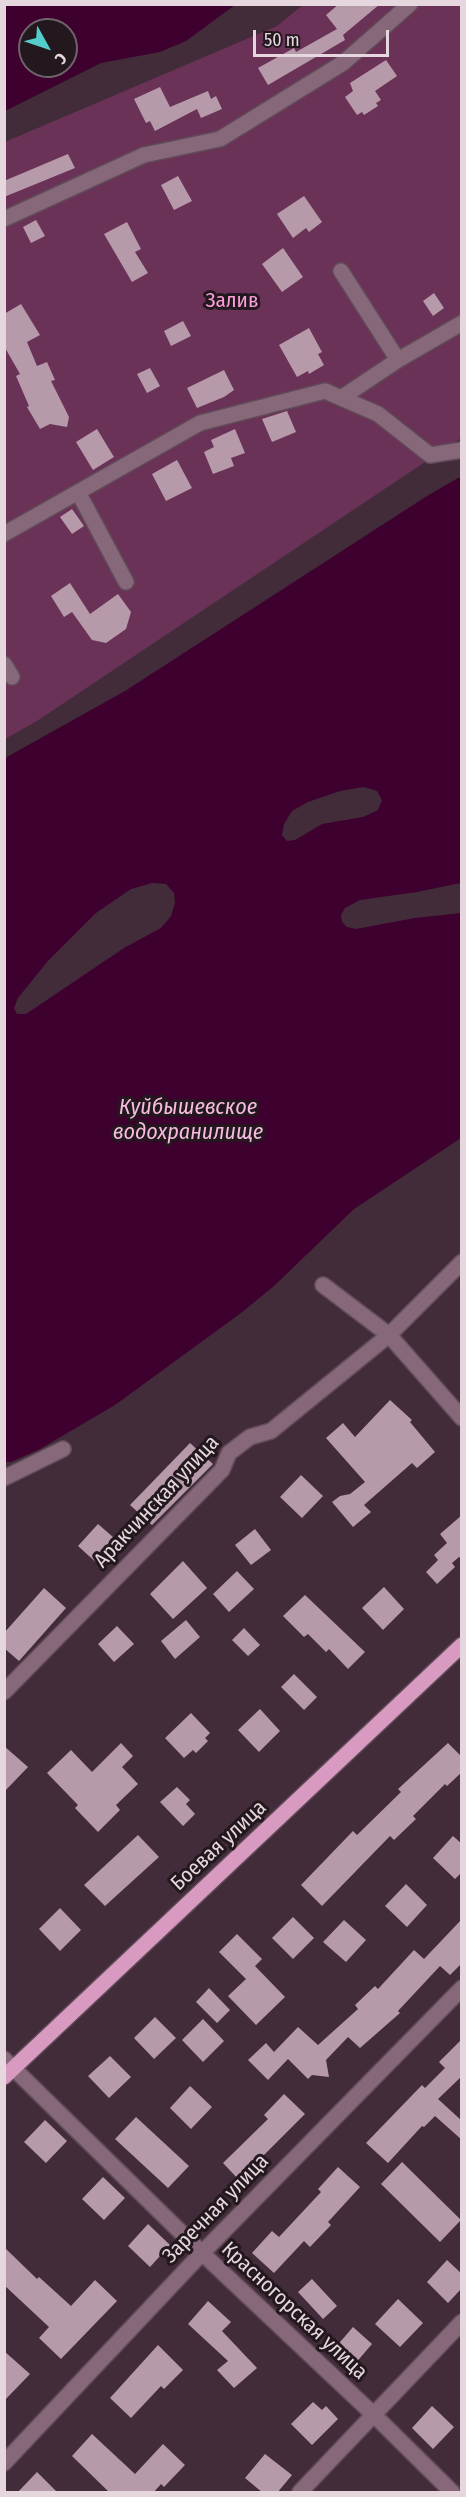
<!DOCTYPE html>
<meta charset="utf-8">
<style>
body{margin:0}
#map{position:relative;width:466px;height:2497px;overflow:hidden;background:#432c3a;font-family:"Fira Sans Condensed",sans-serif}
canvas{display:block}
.frame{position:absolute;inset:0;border:6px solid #e6d7df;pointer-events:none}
.north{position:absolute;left:18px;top:18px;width:60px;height:60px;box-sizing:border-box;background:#22181e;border:2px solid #70646b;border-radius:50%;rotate:130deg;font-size:16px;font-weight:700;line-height:24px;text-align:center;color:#e6d7df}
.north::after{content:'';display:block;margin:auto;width:21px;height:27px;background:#53cdca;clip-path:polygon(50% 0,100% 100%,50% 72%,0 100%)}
.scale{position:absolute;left:253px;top:30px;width:136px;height:27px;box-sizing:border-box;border:3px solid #e6d7df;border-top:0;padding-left:8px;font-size:18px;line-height:21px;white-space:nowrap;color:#e6d7df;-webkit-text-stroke:4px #22181e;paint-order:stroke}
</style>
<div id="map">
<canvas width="466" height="2497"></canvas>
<div class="frame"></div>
<div class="north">С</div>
<div class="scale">50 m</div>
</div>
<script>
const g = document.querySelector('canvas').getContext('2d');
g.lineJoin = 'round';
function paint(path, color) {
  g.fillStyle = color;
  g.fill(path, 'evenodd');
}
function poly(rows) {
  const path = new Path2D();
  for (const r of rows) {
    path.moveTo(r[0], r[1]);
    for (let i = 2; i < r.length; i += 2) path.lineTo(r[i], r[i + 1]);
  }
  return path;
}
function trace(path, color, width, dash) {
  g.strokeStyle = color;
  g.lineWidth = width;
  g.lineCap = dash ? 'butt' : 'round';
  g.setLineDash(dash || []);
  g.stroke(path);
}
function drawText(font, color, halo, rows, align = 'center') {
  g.font = font + ' "Fira Sans Condensed",sans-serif';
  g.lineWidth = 6;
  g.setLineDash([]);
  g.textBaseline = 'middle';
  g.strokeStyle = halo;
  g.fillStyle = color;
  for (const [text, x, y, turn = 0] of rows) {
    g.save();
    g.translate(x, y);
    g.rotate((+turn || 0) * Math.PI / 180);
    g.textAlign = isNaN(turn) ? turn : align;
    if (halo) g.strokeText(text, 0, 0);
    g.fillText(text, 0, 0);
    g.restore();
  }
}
paint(poly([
 [303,5,461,5,461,438,37,721,5,739,5,142,277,26]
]), '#6b3257');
paint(poly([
 [5,4,235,4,235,5,186,41,160,52,101,63,5,111],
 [30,30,66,30,66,66,30,66],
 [458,478,461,478,461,883,417,892,360,900,345,908,341,915,342,922,347,927,356,929,415,918,461,913,461,1138,354,1209,274,1286,241,1313,115,1405,40,1449,11,1462,5,1462,5,758,125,691,427,496],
 [364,787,377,791,382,800,378,810,363,817,322,824,295,840,287,841,282,835,284,824,292,811,308,802,340,791],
 [152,883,166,884,174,893,175,903,171,916,161,928,124,948,26,1014,17,1014,14,1008,18,998,47,962,96,913,131,889]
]), '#3e002e');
paint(poly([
 [339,4,380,4,343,35,345,40,268,85,258,68,294,48,296,52,337,29,326,15],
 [386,60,397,76,375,91,381,100,376,103,378,106,364,115,362,112,357,115,345,97,353,91,350,83],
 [160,87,170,107,208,91,211,99,216,96,222,109,201,118,197,109,155,131,150,121,146,123,134,99],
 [68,154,75,168,4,197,4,181],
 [178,176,192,201,174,210,161,185],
 [304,196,322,222,309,232,306,228,293,238,277,214],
 [36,220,45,236,31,243,23,227],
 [127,222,141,249,135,252,148,273,132,282,104,234],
 [283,248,303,277,282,292,262,264],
 [434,293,444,308,433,316,423,301],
 [21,304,40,335,27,342,37,366,47,362,55,380,51,381,69,417,67,427,50,424,40,429,27,407,29,406,16,376,20,374,4,346,4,314],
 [183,321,191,336,171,346,164,331],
 [309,328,322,352,318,354,324,365,309,374,308,371,297,377,279,345],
 [150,368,160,386,147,393,137,374],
 [224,370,234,390,224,397,197,408,187,388],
 [287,411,296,432,272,442,262,419],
 [97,429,114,457,93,470,76,442],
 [235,429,245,453,231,458,234,466,213,474,204,452,214,447,211,440],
 [177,460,192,488,166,501,152,474],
 [72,509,84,526,72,534,60,517],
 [70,583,90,614,118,594,131,612,126,629,106,643,92,640,72,612,64,617,51,596],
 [390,1400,412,1420,410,1422,435,1452,417,1468,412,1463,364,1505,371,1512,353,1527,332,1502,340,1496,350,1494,365,1482,326,1438,343,1423,355,1437],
 [190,1443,213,1464,152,1525,130,1505],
 [301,1475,323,1496,302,1518,280,1497],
 [462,1515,462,1559,459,1557,452,1563,455,1567,437,1584,426,1572,438,1560,434,1555,447,1543,440,1534],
 [98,1524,121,1544,100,1566,78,1546],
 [255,1529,271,1550,251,1565,235,1545],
 [183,1561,207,1588,173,1619,150,1594],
 [237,1571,254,1589,229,1612,213,1594],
 [384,1587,404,1609,383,1630,362,1608],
 [44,1588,66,1608,19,1661,4,1648,4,1633],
 [305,1595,365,1652,348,1669,329,1649,326,1652,308,1634,304,1637,283,1616],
 [186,1620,200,1637,175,1659,161,1641],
 [117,1626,134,1644,114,1662,98,1644],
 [244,1628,260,1645,248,1656,232,1640],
 [294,1674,317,1697,304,1710,281,1687],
 [260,1709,280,1731,259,1752,238,1730],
 [191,1713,210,1733,205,1738,208,1741,196,1753,193,1750,184,1758,165,1738],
 [121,1743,133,1756,122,1767,138,1784,116,1805,120,1810,98,1832,75,1808,78,1805,47,1773,71,1750,92,1772],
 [448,1743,462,1757,462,1772,447,1786,445,1784,413,1816,416,1819,394,1840,390,1836,322,1906,301,1885,353,1831,357,1835,401,1792,398,1789],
 [4,1746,28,1767,4,1792],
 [177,1787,190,1800,186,1804,195,1814,183,1826,160,1802],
 [138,1835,159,1857,105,1906,84,1885],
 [453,1836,462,1844,462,1872,455,1879,433,1858],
 [406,1884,427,1905,407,1927,385,1906],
 [60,1908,81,1930,60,1951,39,1929],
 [293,1917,314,1938,293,1959,272,1938],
 [462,1919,462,1963,450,1975,440,1966,398,2011,400,2013,360,2048,348,2037,326,2060,329,2077,312,2075,308,2079,288,2059,268,2080,248,2060,266,2043,274,2052,298,2027,318,2045,358,2009,355,2005,375,1986,378,1989,414,1950,424,1959],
 [344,1920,366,1940,346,1962,323,1942],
 [237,1934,262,1959,255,1966,285,1997,256,2025,228,1996,246,1979,219,1952],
 [209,1988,230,2010,217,2023,196,2002],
 [155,2017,176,2038,154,2059,134,2038],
 [203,2019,224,2041,203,2062,182,2040],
 [462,2039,462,2076,438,2099,462,2121,462,2140,435,2116,424,2127,422,2126,388,2163,366,2143,422,2085,425,2088,445,2068,439,2062],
 [110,2056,131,2077,109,2098,88,2076],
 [190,2086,212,2107,191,2129,170,2108],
 [284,2094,305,2114,239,2180,223,2163,268,2119,264,2115],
 [136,2117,189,2166,168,2188,115,2139],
 [45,2120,67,2141,46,2163,24,2142],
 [402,2162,461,2220,440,2242,381,2184],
 [338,2167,360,2187,328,2222,331,2225,310,2247,304,2241,274,2273,252,2253,272,2231,279,2237,321,2192,318,2189],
 [103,2177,125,2198,104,2220,82,2199],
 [148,2224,170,2245,150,2267,128,2246],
 [4,2247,37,2279,39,2277,71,2306,95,2280,117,2301,61,2359,39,2338,49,2327,4,2285],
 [447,2260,462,2274,462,2288,448,2303,427,2282],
 [312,2279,337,2306,323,2319,298,2292],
 [398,2299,423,2323,400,2347,375,2324],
 [208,2301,231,2322,222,2331,257,2368,234,2388,217,2370,228,2361,188,2324],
 [353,2327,372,2344,354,2365,335,2348],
 [158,2345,183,2370,164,2389,161,2386,131,2418,110,2398],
 [4,2351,30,2374,4,2401],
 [313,2402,322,2410,326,2406,338,2419,312,2445,291,2424],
 [432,2406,454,2427,433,2449,412,2428],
 [92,2434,135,2474,163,2444,185,2465,164,2487,161,2484,153,2493,110,2493,72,2456],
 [265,2454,292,2475,277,2493,263,2493,245,2478],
 [37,2472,58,2493,17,2493]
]), '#b69aaa');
const minor = poly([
 [4,219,144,155,220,139,343,63,410,4],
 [341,271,398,360],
 [341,398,398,360,462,323],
 [78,492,126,582],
 [4,534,200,423,325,391,378,414,430,455,462,450],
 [4,664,12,677],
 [323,1285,389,1335,462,1418],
 [4,1478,63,1449],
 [4,1692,222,1470,229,1453,250,1437,271,1431,389,1335,462,1262],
 [4,2059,202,2253,374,2415,452,2492],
 [4,2463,202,2253,462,1988],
 [300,2492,462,2322]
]);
const major = poly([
 [4,2077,462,1645]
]);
trace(minor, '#604b58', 18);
trace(major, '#604b58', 18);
trace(minor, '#87687a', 15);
trace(major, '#d89ac0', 15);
drawText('21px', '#fe9eda', '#22181e', [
 ["Залив",232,301]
]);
drawText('21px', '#e6d7df', '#22181e', [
 ["Аракчинская улица",157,1502,-47],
 ["Боевая улица",219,1846,-43],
 ["Заречная улица",216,2209,-46],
 ["Красногорская улица",294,2311,43]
]);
drawText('italic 22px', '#f6bbde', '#22181e', [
 ["Куйбышевское",188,1108],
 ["водохранилище",188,1133]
]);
</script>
